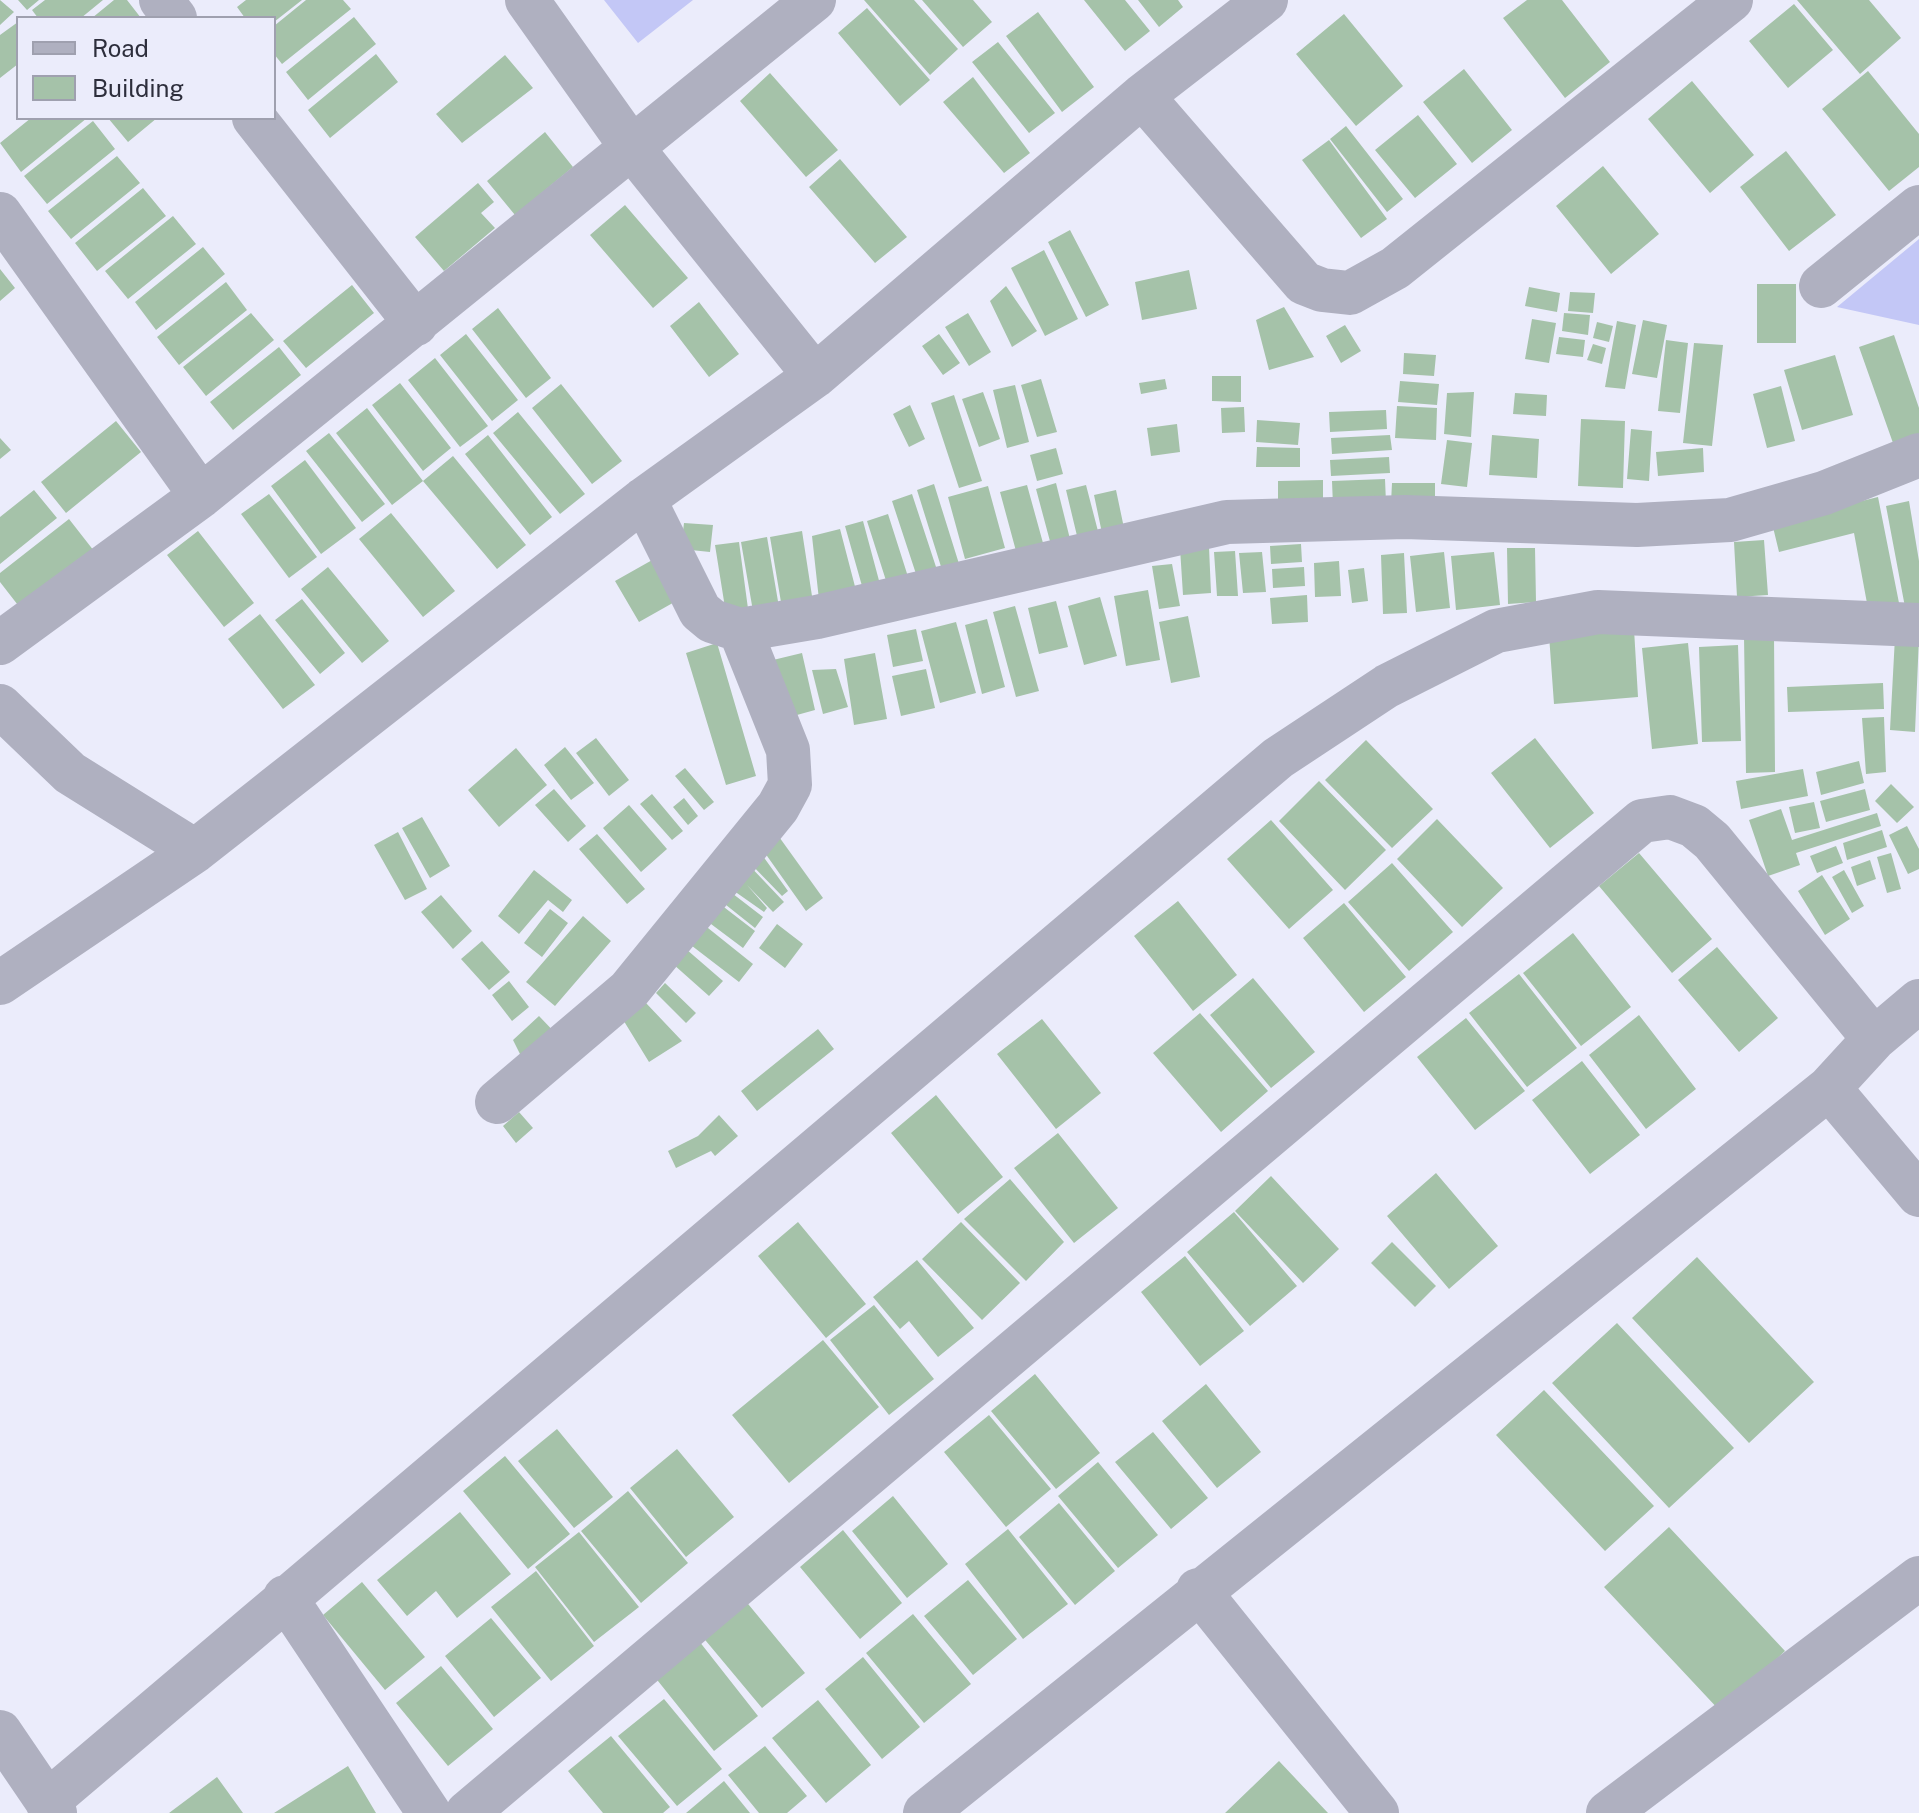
<!DOCTYPE html>
<style>
body{margin:0}
#map{position:relative;width:1919px;height:1813px;overflow:hidden;background:#ebecfb;font-family:"Public Sans",sans-serif}
canvas{display:block}
.legend{position:absolute;left:16px;top:16px;width:260px;height:104px;box-sizing:border-box;background:#ebecfb;border:2px solid #9fa0af;margin:0;padding:10px 14px;list-style:none;font-size:24px;color:#2d2e3c}
.legend li{display:flex;align-items:center;gap:16px;height:40px}
.legend b{width:40px;border:2px solid #9fa0af}
</style>
<div id="map">
<canvas width="1919" height="1813"></canvas>
<ul class="legend">
<li><b style="height:10px;background:#afb0c0"></b>Road</li>
<li><b style="height:22px;background:#a5c2a9"></b>Building</li>
</ul>
</div>
<script>
const g = document.querySelector('canvas').getContext('2d');
g.lineJoin = 'round';
function paint(path, color) {
  g.fillStyle = color;
  g.fill(path, 'evenodd');
}
function poly(rows) {
  const path = new Path2D();
  for (const r of rows) {
    path.moveTo(r[0], r[1]);
    for (let i = 2; i < r.length; i += 2) path.lineTo(r[i], r[i + 1]);
  }
  return path;
}
function trace(path, color, width, dash) {
  g.strokeStyle = color;
  g.lineWidth = width;
  g.lineCap = dash ? 'butt' : 'round';
  g.setLineDash(dash || []);
  g.stroke(path);
}
paint(poly([
 [604,0,693,0,638,43],
 [1919,239,1919,325,1837,307]
]), '#c3c7f6');
paint(poly([
 [0,0,14,12,0,25],
 [18,0,39,0,27,10],
 [45,0,103,0,81,18,38,18,32,10],
 [114,0,127,0,141,18,92,18],
 [246,0,302,0,274,22,274,18,245,18,237,7],
 [306,0,343,0,351,9,282,64,274,54,274,26],
 [864,0,914,0,958,49,930,75],
 [922,0,973,0,992,22,963,47],
 [1084,0,1125,0,1150,31,1125,51],
 [1138,0,1178,0,1183,7,1159,27],
 [1527,0,1562,0,1610,62,1565,98,1503,18],
 [1797,0,1869,0,1901,38,1860,74],
 [1794,4,1833,50,1788,88,1749,41],
 [867,8,930,80,900,106,838,33],
 [1038,12,1094,87,1062,112,1006,36],
 [1344,14,1403,86,1356,126,1296,54],
 [354,17,376,44,308,100,286,72],
 [18,22,18,64,0,78,0,35],
 [998,42,1055,113,1029,133,972,62],
 [376,54,398,82,330,138,308,110],
 [505,55,533,88,462,143,436,114],
 [1464,69,1512,130,1472,163,1423,102],
 [1868,71,1919,134,1919,167,1889,191,1822,109],
 [770,73,838,150,806,177,740,101],
 [973,77,1030,153,1004,173,943,102],
 [1692,81,1754,155,1710,193,1648,119],
 [1418,115,1457,164,1415,198,1375,150],
 [31,118,87,118,21,172,0,143],
 [108,118,157,118,128,142],
 [93,121,115,149,47,204,24,176],
 [1346,126,1403,199,1387,212,1330,139],
 [545,132,573,167,515,215,487,181],
 [1329,140,1387,219,1361,238,1302,160],
 [1786,151,1836,215,1789,251,1740,187],
 [117,156,140,183,71,239,48,211],
 [840,159,907,237,875,263,809,187],
 [1603,166,1659,234,1611,274,1556,206],
 [478,183,494,202,481,213,495,228,444,271,415,237],
 [143,188,166,216,97,271,75,243],
 [625,205,688,278,653,308,590,235],
 [173,216,196,244,128,299,105,271],
 [1070,230,1109,305,1086,317,1048,242],
 [203,247,225,274,156,330,135,302],
 [1044,250,1078,319,1045,336,1011,268],
 [0,269,15,288,0,301],
 [1189,270,1197,309,1142,320,1135,282],
 [226,282,247,310,179,365,157,337],
 [1757,284,1796,284,1796,343,1757,343],
 [352,285,374,313,306,368,283,341],
 [1006,286,1037,331,1012,347,990,301],
 [1529,287,1560,293,1557,312,1525,306],
 [1570,292,1595,293,1593,313,1568,311],
 [699,302,739,354,709,377,670,326],
 [1284,307,1314,357,1269,370,1256,320],
 [498,308,551,378,526,398,472,329],
 [251,313,274,340,206,396,183,367],
 [968,313,991,352,969,366,945,327],
 [1564,313,1590,315,1588,335,1562,331],
 [1532,319,1556,323,1549,363,1525,359],
 [1643,320,1667,325,1657,378,1632,374],
 [1617,321,1636,325,1625,389,1605,387],
 [1597,322,1613,326,1609,342,1593,338],
 [1345,325,1361,351,1341,363,1326,336],
 [466,334,518,400,492,421,440,355],
 [939,334,960,363,943,375,922,346],
 [1894,335,1919,408,1919,434,1893,443,1859,347],
 [1559,337,1585,340,1583,357,1556,354],
 [1666,340,1688,343,1680,413,1658,411],
 [1694,343,1723,345,1712,446,1683,443],
 [1593,344,1606,348,1602,364,1587,360],
 [279,347,301,375,233,430,210,402],
 [1404,353,1436,355,1434,376,1403,374],
 [1835,355,1853,415,1802,430,1784,370],
 [435,358,488,426,460,447,408,380],
 [1212,376,1241,376,1241,402,1212,401],
 [1041,379,1057,432,1037,437,1021,385],
 [1165,379,1167,389,1141,394,1139,383],
 [1400,381,1439,384,1437,405,1398,402],
 [400,383,451,448,423,471,372,405],
 [561,384,622,461,592,484,532,408],
 [1015,385,1029,442,1007,448,993,390],
 [1781,386,1795,441,1767,448,1753,394],
 [983,392,1000,439,979,447,962,399],
 [1474,392,1471,437,1444,434,1447,393],
 [1515,393,1547,395,1546,416,1513,414],
 [954,395,982,481,959,488,931,403],
 [910,405,925,439,909,447,893,414],
 [1397,406,1437,408,1436,440,1395,438],
 [1244,407,1245,432,1222,433,1221,408],
 [367,408,423,481,392,505,336,433],
 [1386,410,1387,429,1330,432,1329,412],
 [518,412,585,494,560,514,493,433],
 [1581,419,1625,421,1623,488,1578,486],
 [1257,420,1300,423,1298,445,1256,442],
 [116,421,141,452,66,513,41,482],
 [1177,424,1180,452,1151,456,1147,428],
 [1631,429,1652,431,1649,481,1627,479],
 [329,433,385,504,362,522,306,451],
 [488,435,552,517,530,535,465,454],
 [1390,435,1392,450,1332,454,1331,438],
 [1492,435,1539,439,1537,478,1489,475],
 [0,438,11,450,0,459],
 [1447,440,1472,443,1467,487,1441,484],
 [1257,447,1300,448,1300,467,1256,467],
 [1056,448,1063,474,1037,481,1030,455],
 [1703,448,1704,472,1658,476,1656,452],
 [453,456,526,545,497,569,423,481],
 [1389,457,1390,473,1331,476,1330,460],
 [305,460,356,528,321,554,271,486],
 [1385,479,1386,503,1333,506,1332,481],
 [1323,480,1323,503,1278,504,1278,481],
 [1056,483,1070,539,1051,545,1036,489],
 [1392,483,1435,483,1435,504,1391,503],
 [934,484,960,567,943,573,917,490],
 [1027,485,1043,543,1016,551,1000,492],
 [1086,485,1099,535,1078,540,1066,490],
 [988,486,1005,548,965,559,948,497],
 [34,490,57,518,0,564,0,517],
 [1116,490,1124,528,1102,533,1094,495],
 [269,494,317,557,289,578,241,514],
 [912,494,938,573,918,580,892,501],
 [1878,497,1900,608,1869,614,1854,533,1779,552,1772,523],
 [1909,501,1919,561,1919,604,1905,607,1886,506],
 [391,513,455,591,423,617,359,539],
 [888,514,910,583,889,590,867,521],
 [69,519,94,551,21,609,0,582,0,573],
 [863,521,881,588,864,593,845,526],
 [684,523,713,525,710,552,681,549],
 [840,529,858,598,820,609,812,536],
 [198,531,254,603,224,627,167,555],
 [802,531,814,609,783,614,770,537],
 [767,537,780,613,754,617,741,542],
 [1764,540,1768,595,1737,597,1734,542],
 [739,542,749,616,727,620,715,545],
 [1301,544,1302,562,1271,564,1270,546],
 [1209,547,1211,593,1183,595,1180,548],
 [1507,548,1535,548,1536,602,1508,604],
 [1235,551,1238,596,1217,596,1214,552],
 [1262,552,1266,592,1243,593,1239,553],
 [1444,552,1450,608,1416,612,1410,556],
 [1494,552,1500,605,1456,610,1451,556],
 [1404,553,1407,613,1383,614,1381,555],
 [654,559,678,600,639,622,615,581],
 [1339,561,1341,596,1315,597,1314,563],
 [1172,564,1180,606,1159,609,1152,566],
 [328,567,389,641,362,663,301,589],
 [1304,567,1305,586,1273,588,1272,569],
 [1364,568,1368,601,1352,603,1348,570],
 [1148,590,1160,660,1126,666,1114,596],
 [1307,595,1308,622,1272,624,1270,598],
 [1100,597,1117,656,1084,665,1068,606],
 [302,599,345,653,320,674,275,620],
 [1056,601,1068,647,1039,654,1028,608],
 [1015,606,1039,691,1016,697,993,612],
 [260,614,315,685,283,709,228,639],
 [1188,616,1200,677,1171,683,1159,622],
 [987,619,1005,687,982,694,965,625],
 [956,622,976,693,940,703,921,631],
 [916,629,923,661,893,667,887,635],
 [1634,629,1638,697,1554,704,1549,635],
 [1774,635,1775,772,1746,773,1744,636],
 [1895,637,1919,637,1915,732,1890,730],
 [717,643,756,776,726,785,686,653],
 [1688,643,1698,744,1652,749,1642,648],
 [1738,645,1741,741,1702,742,1699,647],
 [802,653,815,710,786,718,773,660],
 [875,653,887,719,854,725,844,659],
 [836,669,848,707,823,714,812,670],
 [926,669,935,708,901,716,892,676],
 [1883,683,1884,709,1788,712,1787,687],
 [1884,717,1886,772,1866,774,1862,718],
 [596,738,629,780,609,796,576,753],
 [1535,738,1594,813,1550,848,1491,773],
 [1366,740,1433,809,1392,848,1325,780],
 [565,747,594,783,571,800,544,765],
 [516,748,547,785,499,827,468,790],
 [1859,761,1864,783,1821,795,1816,772],
 [685,768,714,802,704,810,675,776],
 [1803,769,1808,796,1741,809,1736,781],
 [1319,781,1386,850,1345,890,1279,821],
 [1891,784,1914,807,1897,823,1875,801],
 [554,789,586,826,568,842,535,805],
 [1865,789,1870,810,1826,822,1820,801],
 [652,794,683,831,672,840,640,804],
 [684,798,698,816,688,825,673,807],
 [1814,802,1820,828,1795,833,1789,807],
 [629,805,667,849,641,872,603,828],
 [1781,809,1792,840,1877,813,1881,826,1796,853,1800,865,1768,876,1749,820],
 [422,817,450,866,430,878,402,828],
 [1437,819,1503,888,1462,927,1397,859],
 [1271,820,1333,890,1289,929,1227,859],
 [1907,826,1919,849,1919,869,1908,874,1889,835],
 [1882,830,1887,847,1847,860,1843,843],
 [398,832,427,889,405,900,374,845],
 [597,834,645,889,627,904,579,849],
 [777,834,823,898,806,911,760,846],
 [1836,846,1843,863,1817,873,1810,856],
 [760,852,788,891,782,896,749,862],
 [1639,853,1712,939,1672,973,1599,886],
 [1891,853,1901,889,1887,893,1877,857],
 [1870,860,1876,879,1857,886,1851,867],
 [746,862,784,902,773,912,747,885,767,908,764,912,727,886],
 [1392,863,1453,932,1409,971,1348,902],
 [534,870,572,900,563,912,548,900,519,934,498,916],
 [1844,870,1864,906,1852,913,1832,877],
 [1822,875,1850,919,1825,935,1798,891],
 [724,887,763,917,755,928,716,897],
 [441,895,472,931,453,949,421,912],
 [716,901,755,931,743,948,703,918],
 [1178,901,1237,975,1193,1011,1134,936],
 [1344,903,1406,977,1364,1012,1303,938],
 [550,909,568,923,542,957,524,943],
 [583,916,611,941,555,1006,526,982],
 [698,920,753,964,739,982,683,939],
 [777,924,803,944,785,968,759,948],
 [1573,933,1631,1007,1581,1046,1523,973],
 [482,941,510,972,489,990,461,959],
 [1717,947,1778,1018,1739,1052,1678,980],
 [686,949,723,981,709,996,673,964],
 [1519,974,1577,1048,1527,1087,1469,1013],
 [1253,978,1315,1052,1271,1088,1210,1015],
 [509,981,529,1007,512,1021,492,995],
 [665,983,696,1013,686,1023,656,993],
 [646,1003,682,1041,649,1062,622,1018],
 [1200,1013,1268,1091,1221,1132,1153,1053],
 [1639,1015,1696,1089,1646,1129,1589,1055],
 [539,1016,561,1039,524,1062,513,1040],
 [1466,1018,1525,1091,1475,1130,1417,1057],
 [1042,1019,1101,1093,1056,1129,997,1054],
 [818,1029,834,1049,757,1111,741,1091],
 [1582,1061,1640,1135,1590,1174,1532,1100],
 [936,1095,1003,1177,958,1214,891,1133],
 [519,1112,533,1128,516,1143,503,1126],
 [719,1115,738,1136,715,1156,711,1151,676,1168,668,1151,698,1136],
 [1058,1133,1118,1208,1074,1243,1014,1168],
 [1436,1173,1498,1246,1449,1289,1387,1216],
 [1271,1176,1339,1249,1303,1283,1235,1211],
 [1010,1179,1064,1242,1026,1281,964,1219],
 [1234,1212,1297,1286,1250,1326,1187,1252],
 [798,1222,866,1304,826,1338,758,1256],
 [961,1222,1020,1283,982,1320,922,1259],
 [1392,1242,1436,1286,1415,1307,1371,1263],
 [1185,1256,1244,1331,1200,1366,1141,1292],
 [1697,1257,1814,1382,1749,1443,1632,1318],
 [917,1260,974,1328,938,1357,909,1321,900,1329,873,1297],
 [874,1305,934,1379,889,1415,830,1340],
 [1617,1323,1734,1448,1669,1508,1552,1383],
 [823,1340,879,1407,789,1483,732,1415],
 [1035,1374,1100,1453,1056,1489,991,1411],
 [1206,1384,1261,1452,1217,1488,1162,1421],
 [1544,1390,1654,1506,1605,1551,1496,1435],
 [989,1415,1051,1489,1006,1527,944,1452],
 [557,1429,613,1497,574,1528,518,1461],
 [1153,1432,1208,1498,1171,1529,1115,1462],
 [677,1449,734,1517,686,1557,630,1488],
 [505,1456,570,1534,528,1569,463,1491],
 [1098,1462,1158,1535,1118,1568,1058,1496],
 [628,1491,688,1563,641,1603,581,1531],
 [893,1496,948,1564,907,1598,852,1531],
 [1059,1503,1115,1571,1075,1605,1019,1537],
 [460,1512,511,1574,457,1618,436,1591,407,1616,377,1580],
 [1669,1527,1785,1651,1721,1712,1604,1587],
 [1008,1529,1068,1604,1023,1639,965,1564],
 [843,1530,902,1603,860,1639,800,1567],
 [579,1532,639,1607,594,1642,535,1567],
 [536,1571,594,1646,551,1681,491,1607],
 [968,1580,1017,1639,973,1675,924,1616],
 [362,1582,425,1657,385,1690,323,1615],
 [744,1599,805,1673,762,1708,701,1635],
 [913,1614,971,1684,924,1723,866,1653],
 [491,1618,541,1678,494,1717,445,1656],
 [699,1641,758,1716,714,1751,654,1676],
 [863,1657,920,1727,882,1759,825,1689],
 [441,1666,493,1729,448,1766,396,1703],
 [664,1699,722,1769,677,1806,618,1736],
 [818,1700,871,1765,826,1803,772,1738],
 [611,1736,670,1807,663,1813,603,1813,568,1771],
 [765,1746,807,1796,787,1813,759,1813,728,1775],
 [1279,1761,1328,1813,1225,1813],
 [348,1766,376,1813,274,1813],
 [217,1777,243,1813,169,1813],
 [724,1781,750,1813,686,1813]
]), '#a5c2a9');
trace(poly([
 [161,0,175,18],
 [527,0,632,148,815,376],
 [1142,96,1304,283,1322,290,1350,293,1395,268,1731,0],
 [254,118,416,324],
 [0,214,201,496],
 [1821,286,1919,207],
 [644,499,700,611,712,621,740,630,817,617,1227,522,1405,517,1637,525,1730,520,1824,493,1919,455],
 [0,643,201,496,814,0],
 [0,706,70,773,195,851],
 [0,983,195,851,644,499,815,376,1142,96,1266,0],
 [1829,1088,1919,1195],
 [497,1102,629,990,778,807,790,785,788,750,740,630],
 [1198,1590,1377,1813],
 [285,1597,429,1813],
 [0,1732,55,1813],
 [47,1802,1278,758,1387,686,1496,631,1598,612,1919,625],
 [467,1813,1642,821,1670,817,1694,826,1712,841,1874,1039],
 [925,1813,1829,1088,1874,1039,1919,1001],
 [1608,1813,1919,1578]
]), '#afb0c0', 44);
</script>
